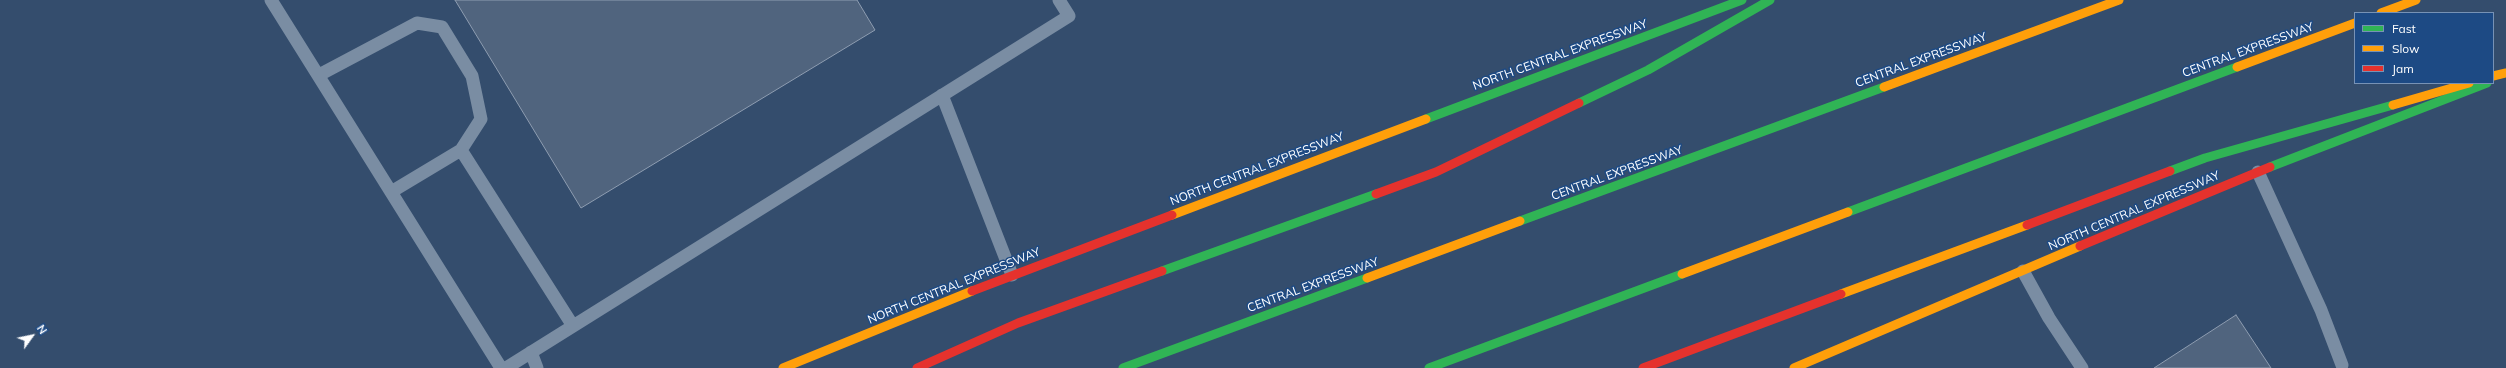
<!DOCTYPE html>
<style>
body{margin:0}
#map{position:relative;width:2506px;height:368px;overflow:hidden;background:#344d6d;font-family:Mulish,sans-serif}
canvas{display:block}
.legend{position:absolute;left:2354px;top:12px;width:140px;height:72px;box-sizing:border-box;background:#1d4a84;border:1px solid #7792b5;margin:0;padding:5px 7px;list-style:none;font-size:12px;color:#fff}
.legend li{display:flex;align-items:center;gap:8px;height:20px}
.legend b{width:20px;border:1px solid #7792b5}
.north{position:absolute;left:12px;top:316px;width:40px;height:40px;-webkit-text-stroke:3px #1d4a84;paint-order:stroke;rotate:57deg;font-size:11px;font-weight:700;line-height:16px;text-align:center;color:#fff}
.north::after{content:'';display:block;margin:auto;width:14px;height:18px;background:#fff;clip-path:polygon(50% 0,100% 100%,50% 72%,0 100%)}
</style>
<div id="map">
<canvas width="2506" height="368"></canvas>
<ul class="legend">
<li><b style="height:5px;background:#30b455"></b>Fast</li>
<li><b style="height:5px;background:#ff9f0a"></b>Slow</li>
<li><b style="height:5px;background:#e5322d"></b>Jam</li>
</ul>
<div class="north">N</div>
</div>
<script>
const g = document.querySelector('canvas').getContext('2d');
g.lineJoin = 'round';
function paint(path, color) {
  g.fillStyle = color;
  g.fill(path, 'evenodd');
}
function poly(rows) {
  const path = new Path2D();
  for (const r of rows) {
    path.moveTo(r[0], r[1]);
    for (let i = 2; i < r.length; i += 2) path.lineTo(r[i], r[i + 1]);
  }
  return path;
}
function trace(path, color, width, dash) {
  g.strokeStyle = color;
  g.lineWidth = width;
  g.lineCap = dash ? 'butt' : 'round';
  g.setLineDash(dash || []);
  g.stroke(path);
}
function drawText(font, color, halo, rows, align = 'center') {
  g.font = font + ' Mulish,sans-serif';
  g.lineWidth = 3;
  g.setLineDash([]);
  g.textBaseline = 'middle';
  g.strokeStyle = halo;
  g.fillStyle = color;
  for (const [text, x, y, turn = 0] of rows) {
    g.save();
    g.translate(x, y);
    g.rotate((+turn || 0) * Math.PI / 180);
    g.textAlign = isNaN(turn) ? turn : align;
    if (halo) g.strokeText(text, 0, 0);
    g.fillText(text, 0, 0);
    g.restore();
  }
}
const building = poly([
 [455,0,857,0,875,30,581,208,455,0],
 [2236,315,2271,368,2154,368,2236,315]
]);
paint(building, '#50647e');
trace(building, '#8e9db1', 1);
trace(poly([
 [271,0,501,368],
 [319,75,417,23,442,27,472,76,481,119,461,150,391,192],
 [942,95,1012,275],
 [461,150,573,326],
 [2258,172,2321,310,2342,365],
 [2023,271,2049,318,2082,368],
 [531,352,537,368],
 [506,368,1069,16,1059,0]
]), '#7a8da3', 13);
trace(poly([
 [1579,103,1648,70,1770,0],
 [1426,119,1742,0],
 [2270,167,2487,83],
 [2170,171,2205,158,2393,105],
 [1848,212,2237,67],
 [1520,221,1884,87],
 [1162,271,1376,194],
 [1123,368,1367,278],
 [1429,368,1682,274]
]), '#30b455', 9);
trace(poly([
 [2381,13,2416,0],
 [2237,67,2355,23],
 [2493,76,2506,73],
 [1884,87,2119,0],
 [2393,105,2469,83],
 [1172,215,1426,119],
 [1682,274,1848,212],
 [1367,278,1520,221],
 [1841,294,2027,225],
 [783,368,972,291],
 [1794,368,2080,246]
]), '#ff9f0a', 9);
trace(poly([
 [1376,194,1436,172,1579,103],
 [2027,225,2170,171],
 [2080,246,2270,167],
 [972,291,1172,215],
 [917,368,1018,323,1162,271],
 [1643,368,1841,294]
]), '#e5322d', 9);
drawText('12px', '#fff', '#1d4a84', [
 ["CENTRAL EXPRESSWAY",2248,50,-20],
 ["NORTH CENTRAL EXPRESSWAY",1560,55,-20],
 ["CENTRAL EXPRESSWAY",1921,60,-20],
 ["NORTH CENTRAL EXPRESSWAY",1257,169,-21],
 ["CENTRAL EXPRESSWAY",1617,173,-20],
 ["NORTH CENTRAL EXPRESSWAY",2134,211,-23],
 ["CENTRAL EXPRESSWAY",1313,285,-20],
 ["NORTH CENTRAL EXPRESSWAY",954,286,-22]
]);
</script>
